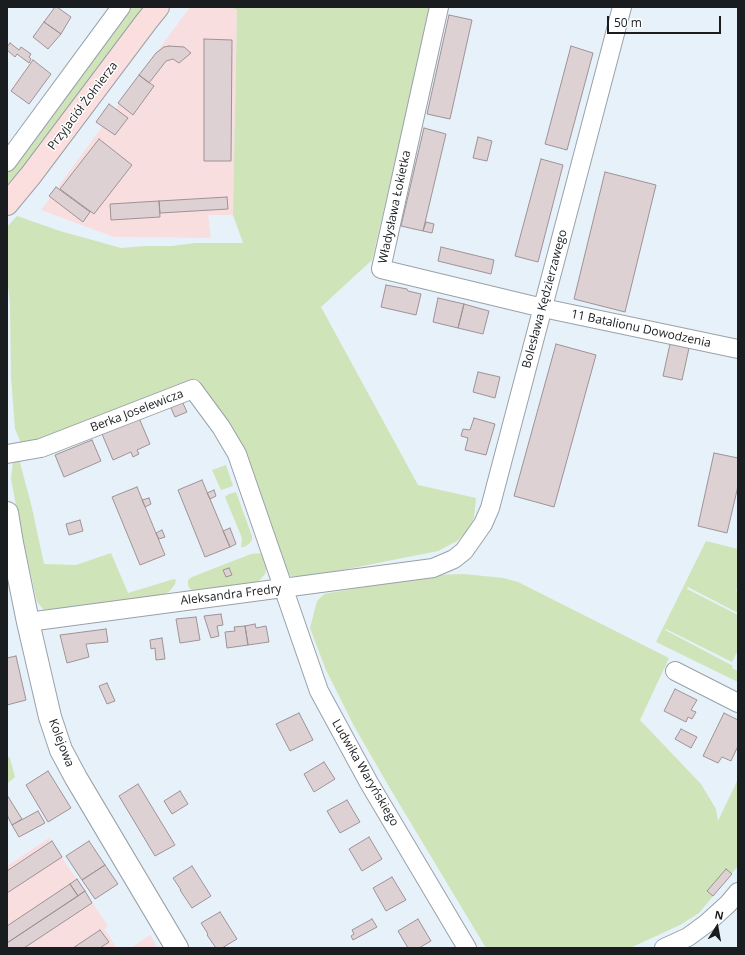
<!DOCTYPE html>
<meta charset="utf-8">
<style>
body{margin:0}
#map{position:relative;width:745px;height:955px;overflow:hidden;background:#e7f1f9;font-family:"Open Sans",sans-serif}
canvas{display:block}
.frame{position:absolute;inset:0;border:8px solid #1a1d20;pointer-events:none}
.north{position:absolute;left:697px;top:907px;width:40px;height:40px;-webkit-text-stroke:3px #fff;paint-order:stroke;rotate:11deg;font-size:11px;font-weight:700;line-height:16px;text-align:center;color:#1a1d20}
.north::after{content:'';display:block;margin:auto;width:14px;height:18px;background:#1a1d20;clip-path:polygon(50% 0,100% 100%,50% 72%,0 100%)}
.scale{position:absolute;left:607px;top:16px;width:114px;height:18px;box-sizing:border-box;border:2px solid #1a1d20;border-top:0;padding-left:5px;font-size:12px;line-height:14px;white-space:nowrap;color:#1a1d20;-webkit-text-stroke:3px #fff;paint-order:stroke}
</style>
<div id="map">
<canvas width="745" height="955"></canvas>
<div class="frame"></div>
<div class="north">N</div>
<div class="scale">50 m</div>
</div>
<script>
const g = document.querySelector('canvas').getContext('2d');
g.lineJoin = 'round';
function paint(path, color) {
  g.fillStyle = color;
  g.fill(path, 'evenodd');
}
function poly(rows) {
  const path = new Path2D();
  for (const r of rows) {
    path.moveTo(r[0], r[1]);
    for (let i = 2; i < r.length; i += 2) path.lineTo(r[i], r[i + 1]);
  }
  return path;
}
function trace(path, color, width, dash) {
  g.strokeStyle = color;
  g.lineWidth = width;
  g.lineCap = dash ? 'butt' : 'round';
  g.setLineDash(dash || []);
  g.stroke(path);
}
function drawText(font, color, halo, rows, align = 'center') {
  g.font = font + ' "Open Sans",sans-serif';
  g.lineWidth = 3;
  g.setLineDash([]);
  g.textBaseline = 'middle';
  g.strokeStyle = halo;
  g.fillStyle = color;
  for (const [text, x, y, turn = 0] of rows) {
    g.save();
    g.translate(x, y);
    g.rotate((+turn || 0) * Math.PI / 180);
    g.textAlign = isNaN(turn) ? turn : align;
    if (halo) g.strokeText(text, 0, 0);
    g.fillText(text, 0, 0);
    g.restore();
  }
}
paint(poly([
 [190,7,231,7,237,10,233,215,208,215,211,238,127,237,114,237,41,210],
 [49,838,108,926,104,929,117,948,7,948,7,866],
 [150,935,158,948,131,948]
]), '#f9dee0');
paint(poly([
 [131,7,147,7,7,191,7,171,21,152,34,142],
 [231,7,431,7,372,260,321,307,418,485,476,498,474,518,469,529,457,541,438,551,302,578,291,576,285,570,198,387,38,443,21,443,15,429,11,377,10,305,7,276,7,227,17,216,60,231,121,248,145,246,172,246,195,243,243,243,233,215,237,10],
 [18,455,32,508,44,564,76,565,111,553,128,593,174,579,176,580,175,584,170,591,162,596,44,610,37,602,20,526,11,479,13,462],
 [226,465,233,486,221,490,212,470],
 [236,492,252,536,252,540,249,544,244,547,241,547,242,538,225,497,229,494],
 [706,541,738,549,738,585,736,591,738,591,738,613,688,587,687,589,738,615,738,650,732,662,666,629,665,630,733,666,732,668,738,671,738,682,656,642],
 [264,553,267,567,265,574,256,584,195,591,190,589,188,585,188,580,192,577,251,554],
 [464,574,503,578,518,582,669,658,640,720,701,784,716,809,718,821,738,779,738,866,699,913,680,925,630,948,486,948,388,785,354,726,326,670,310,628,317,601,324,594,432,575],
 [7,756,10,758,15,777,7,784]
]), '#cfe4b8');
const building = poly([
 [55,7,57,7,71,17,61,34,44,22,55,7],
 [449,15,472,20,450,119,427,114,449,15],
 [44,22,61,34,48,49,33,37,44,22],
 [204,39,232,40,231,161,204,161,204,39],
 [10,43,19,50,21,47,31,54,29,57,31,59,29,63,17,54,15,57,7,50,7,47,10,43],
 [169,46,184,47,191,53,179,63,173,59,166,61,149,83,139,75,156,53,164,47,169,46],
 [571,46,593,53,567,150,545,144,571,46],
 [33,60,51,74,29,104,11,91,33,60],
 [139,75,154,86,133,115,118,103,139,75],
 [109,104,128,118,115,135,96,122,109,104],
 [424,128,446,134,423,231,401,226,424,128],
 [478,137,492,141,487,161,473,158,478,137],
 [99,139,132,165,94,214,60,189,99,139],
 [541,159,563,165,538,262,515,256,541,159],
 [605,172,656,185,625,312,574,299,605,172],
 [56,187,90,212,83,222,49,196,56,187],
 [227,197,228,209,160,213,159,201,227,197],
 [159,201,160,217,111,220,110,204,159,201],
 [426,222,434,224,432,233,423,231,426,222],
 [441,247,494,260,491,274,438,261,441,247],
 [386,285,407,289,408,291,421,294,416,315,381,307,386,285],
 [438,298,464,304,458,328,433,322,438,298],
 [464,304,489,311,483,334,458,328,464,304],
 [556,344,596,355,554,507,514,496,556,344],
 [670,344,689,348,682,380,663,376,670,344],
 [478,372,500,377,495,398,473,392,478,372],
 [182,401,187,412,175,417,170,406,182,401],
 [139,418,150,444,137,450,139,454,133,457,131,452,113,460,102,434,139,418],
 [474,418,495,424,486,455,465,450,468,438,461,436,463,429,470,430,474,418],
 [92,440,101,461,64,477,55,455,92,440],
 [714,453,738,458,738,486,727,533,698,526,714,453],
 [202,480,230,547,205,557,178,490,202,480],
 [137,487,165,555,140,565,112,497,137,487],
 [214,490,216,496,210,499,207,493,214,490],
 [149,498,151,504,145,507,142,500,149,498],
 [80,520,83,531,69,535,66,524,80,520],
 [230,528,236,544,230,547,223,531,230,528],
 [162,530,165,537,159,539,156,533,162,530],
 [229,568,232,575,226,577,223,570,229,568],
 [221,614,223,625,217,626,219,636,211,638,204,616,221,614],
 [196,617,200,640,180,643,176,619,196,617],
 [255,624,256,628,266,626,269,642,248,645,245,626,255,624],
 [245,626,248,645,227,648,225,632,235,631,234,627,245,626],
 [106,629,108,642,86,644,89,657,67,663,60,635,106,629],
 [162,638,165,659,156,660,155,648,151,649,150,640,162,638],
 [16,656,26,700,7,705,7,658,16,656],
 [107,683,115,701,107,704,99,686,107,683],
 [675,689,697,700,691,710,696,712,692,719,688,717,686,722,664,711,675,689],
 [299,713,313,740,290,751,276,724,299,713],
 [724,713,738,720,738,746,731,761,722,757,718,763,703,756,724,713],
 [681,729,697,737,691,748,675,739,681,729],
 [324,762,335,779,314,792,304,774,324,762],
 [48,771,71,808,48,822,26,785,48,771],
 [138,784,175,845,155,856,119,796,138,784],
 [180,791,188,804,172,814,164,801,180,791],
 [7,795,22,819,12,825,7,815,7,795],
 [347,800,360,822,340,833,327,811,347,800],
 [38,811,45,823,19,837,12,825,38,811],
 [369,837,382,859,362,871,349,849,369,837],
 [52,841,62,857,7,893,7,871,52,841],
 [89,841,105,865,82,880,66,856,89,841],
 [105,865,118,884,95,899,82,880,105,865],
 [192,866,211,896,192,908,180,890,181,890,173,878,192,866],
 [726,869,732,874,713,896,707,891,726,869],
 [392,877,406,900,386,911,373,888,392,877],
 [77,879,85,891,78,896,70,884,77,879],
 [70,884,78,896,7,943,7,926,70,884],
 [85,891,92,903,24,948,7,948,7,943,85,891],
 [220,912,237,939,222,948,216,948,207,935,208,934,201,923,220,912],
 [372,919,377,927,353,940,351,936,354,934,352,930,372,919],
 [418,919,431,941,419,948,408,948,398,931,418,919],
 [100,930,109,942,100,948,73,948,100,930]
]);
paint(building, '#ded1d4');
trace(building, '#9e9296', 1);
const minor = poly([
 [439,7,381,269,543,308,738,349],
 [7,162,121,7],
 [7,454,41,448,193,389,221,427,237,454,319,691,369,783,467,948],
 [28,622,433,568,454,559,464,551,483,524,490,508,622,7],
 [675,671,738,703],
 [664,948,688,937,707,923,728,904,738,892]
]);
const tertiary = poly([
 [7,513,12,543,28,622,50,717,61,750,76,778,177,948]
]);
const secondary = poly([
 [7,204,31,175,146,22,158,7]
]);
trace(minor, '#99a2a9', 20);
trace(tertiary, '#99a2a9', 24);
trace(secondary, '#99a2a9', 24);
trace(minor, '#fff', 18);
trace(tertiary, '#fff', 22);
trace(secondary, '#fbdfdf', 22);
drawText('12px', '#1a1d20', '#fff', [
 ["Przyjaciół Żołnierza",83,106,-53],
 ["Władysława Łokietka",395,207,-78],
 ["Bolesława Kędzierzawego",545,299,-75],
 ["11 Batalionu Dowodzenia",641,329,12],
 ["Berka Joselewicza",137,411,-21],
 ["Aleksandra Fredry",231,595,-7],
 ["Kolejowa",61,743,69],
 ["Ludwika Waryńskiego",365,773,60]
]);
</script>
